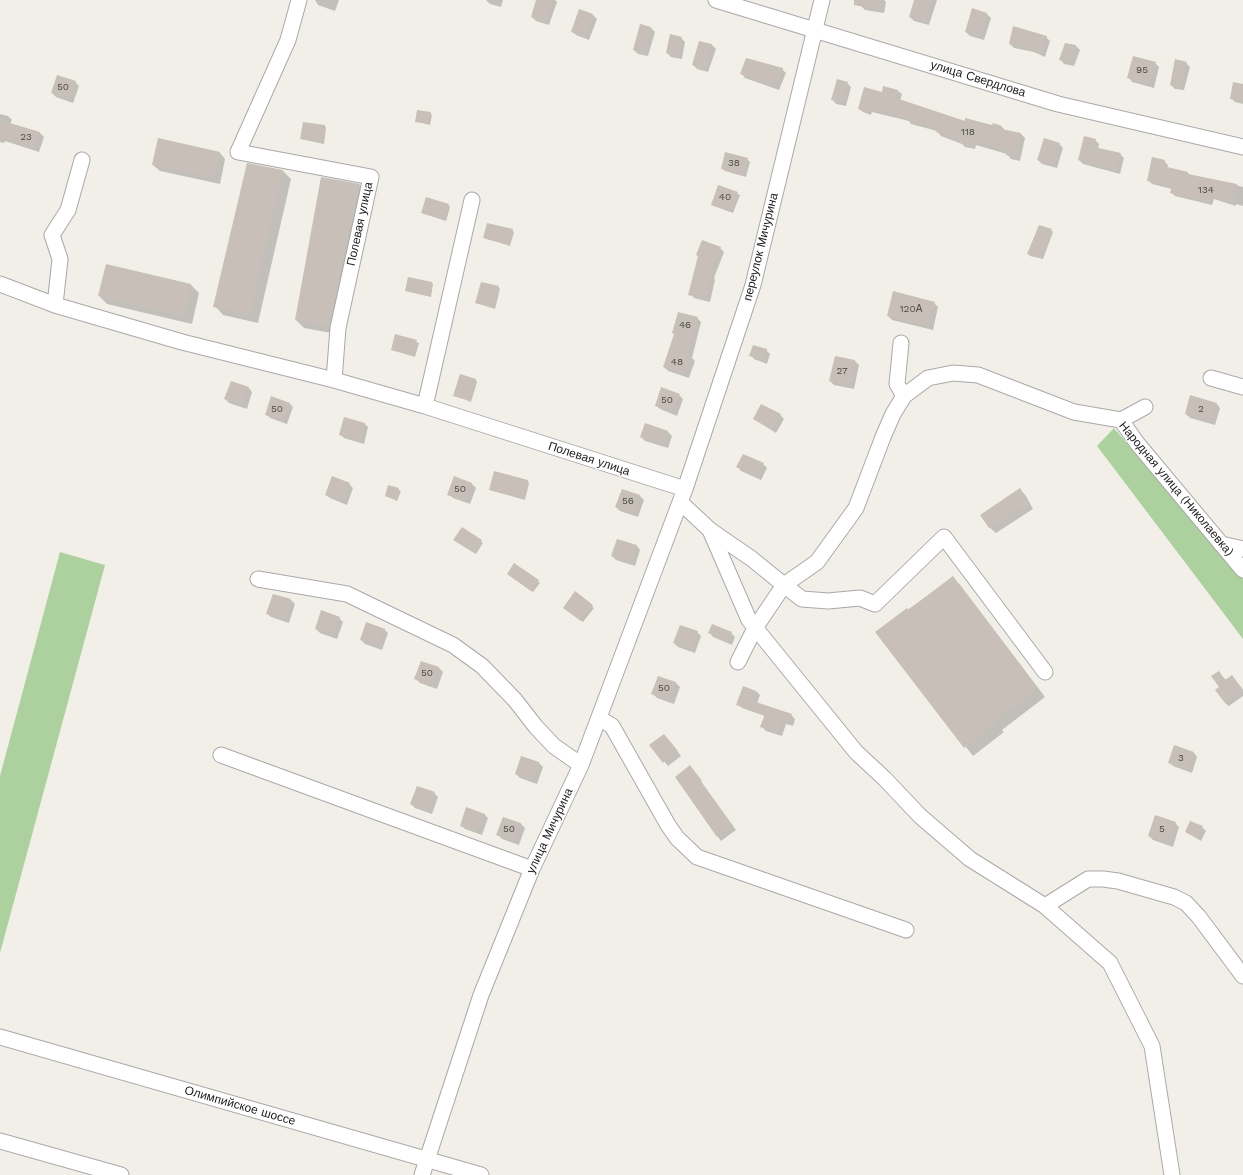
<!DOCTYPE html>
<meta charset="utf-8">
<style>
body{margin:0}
canvas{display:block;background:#f2efe9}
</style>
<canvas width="1243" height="1175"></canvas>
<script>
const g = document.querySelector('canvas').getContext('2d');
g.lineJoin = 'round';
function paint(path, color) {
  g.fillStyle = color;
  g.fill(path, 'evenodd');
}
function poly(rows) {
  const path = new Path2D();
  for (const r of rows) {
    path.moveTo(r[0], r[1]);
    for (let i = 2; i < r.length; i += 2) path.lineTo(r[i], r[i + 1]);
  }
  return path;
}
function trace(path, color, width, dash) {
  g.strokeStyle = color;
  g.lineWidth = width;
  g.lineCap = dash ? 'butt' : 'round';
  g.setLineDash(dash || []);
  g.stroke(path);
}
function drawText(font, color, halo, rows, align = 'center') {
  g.font = font + ' "Work Sans",sans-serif';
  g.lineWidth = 3;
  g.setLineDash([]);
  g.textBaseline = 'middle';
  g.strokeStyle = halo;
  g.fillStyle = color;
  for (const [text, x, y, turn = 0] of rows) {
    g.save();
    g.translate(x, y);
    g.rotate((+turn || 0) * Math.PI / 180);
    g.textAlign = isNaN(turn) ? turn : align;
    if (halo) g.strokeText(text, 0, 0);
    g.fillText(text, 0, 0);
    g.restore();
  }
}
paint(poly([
 [1114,428,1243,579,1243,639,1097,446],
 [60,552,105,565,0,953,0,776]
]), '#add19e');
paint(poly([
 [315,0,339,0,335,11,318,5],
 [486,0,503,0,501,7,490,4],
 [537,0,555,0,557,2,549,25,536,21,532,17],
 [862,0,884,0,886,2,884,13,865,10,861,6],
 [915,0,937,0,929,25,914,21,910,17],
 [973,10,987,14,991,18,984,40,970,36,966,32],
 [593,15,597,19,589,40,576,35,572,31],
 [641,25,651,28,655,32,648,56,638,54,634,50],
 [1046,37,1050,41,1045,57,1034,52,1014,48,1010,44],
 [681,38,685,42,682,59,671,57,667,53],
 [700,42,712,45,716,49,708,72,697,69,693,65],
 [1066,44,1076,46,1080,50,1074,66,1064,64,1061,60],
 [1155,63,1159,67,1154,88,1132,82,1129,78],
 [1186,63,1190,67,1184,90,1175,89,1171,85],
 [782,69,786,73,779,90,745,78,742,74],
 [75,82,79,86,73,103,56,97,52,93],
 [847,83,851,87,846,106,836,104,833,100],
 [1243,85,1243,104,1235,102,1231,98],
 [898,91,902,94,900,101,966,122,1002,127,1006,131,1021,134,1025,138,1020,161,1011,159,1007,154,976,145,975,149,965,147,962,144,941,136,937,131,911,124,909,121,872,112,871,115,863,112,859,109,882,93],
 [430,113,432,115,430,125,416,121],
 [0,114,8,116,12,120,10,124,40,133,44,137,39,152,5,141,4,143,0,142],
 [325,126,326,128,324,144,301,139],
 [1095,140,1099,144,1098,149,1120,154,1124,158,1120,174,1083,164,1079,160],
 [1059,144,1063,148,1057,168,1042,164,1038,160],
 [219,152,225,159,220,184,160,171,153,165],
 [747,159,750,162,746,177,725,171,722,168],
 [1164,161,1168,165,1167,168,1188,173,1190,176,1225,182,1243,187,1243,206,1236,204,1236,206,1214,199,1212,205,1175,196,1171,192,1172,189,1152,184,1148,180],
 [247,164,283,171,291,179,258,323,223,315,215,306],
 [360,185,368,193,337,334,304,328,296,320],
 [718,186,740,195,733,213,712,205],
 [448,205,450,207,446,221,422,213],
 [512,230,514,232,510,246,484,238],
 [1051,230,1053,232,1043,259,1030,256,1029,254],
 [720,248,724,252,714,278,715,280,710,302,694,298,690,294],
 [106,265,191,285,199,293,192,324,107,304,99,296],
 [431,282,433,284,431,297,406,291],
 [498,287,500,289,495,309,477,303],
 [934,303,938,307,933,330,892,320,888,316],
 [697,318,701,322,692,358,695,361,689,378,668,371,664,367],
 [396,336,419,343,415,357,392,350],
 [766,350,770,354,767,364,754,359,751,355],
 [836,357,855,361,859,365,854,389,834,385,830,381],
 [476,380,477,382,471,402,455,395],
 [249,388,252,392,247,409,229,403,225,399],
 [679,395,683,399,677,416,660,409,656,405],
 [289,403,293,407,287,424,270,418,266,414],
 [1217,404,1220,408,1215,425,1190,418,1186,414],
 [780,415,784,419,776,433,754,419],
 [364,423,368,427,364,444,344,438,340,434],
 [668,432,672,436,668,448,645,441,641,437],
 [763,464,767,468,761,480,741,471,738,467],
 [455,478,472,484,476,488,470,504,453,498,449,494],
 [528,481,529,483,525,500,490,490],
 [349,484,353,488,347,505,330,498,326,495],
 [389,486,401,491,397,501,386,496],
 [1020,489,1026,496,1033,509,996,533,989,527],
 [622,490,640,496,644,500,638,517,620,511,616,507],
 [462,528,483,543,476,554,456,541],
 [637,546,640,550,635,566,616,560,612,556],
 [514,564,540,583,533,592,509,575],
 [953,578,961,586,1045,697,1002,730,1004,732,973,756,876,632],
 [575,593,594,608,583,622,566,609],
 [273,595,291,600,295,604,289,623,271,617,267,613],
 [339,618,343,622,337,639,320,633,316,629],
 [384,629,388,633,382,650,365,644,361,640],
 [697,632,701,636,695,653,678,647,674,643],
 [710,633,731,633,735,637,732,645,713,637],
 [422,662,439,668,443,672,437,689,420,683,416,679],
 [1218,672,1226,680,1232,676,1243,690,1243,696,1229,706,1225,703,1221,688],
 [659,677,676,683,680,687,674,704,657,698,653,694],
 [756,691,760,695,757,703,791,715,795,719,793,726,786,724,782,736,766,731,762,727,765,716,742,708,738,704],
 [668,739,681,756,668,766,651,745],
 [1194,753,1197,757,1192,773,1173,766,1169,762],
 [522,757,539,763,543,767,537,784,520,778,516,774],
 [690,766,736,830,721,841,676,777],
 [434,793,438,797,432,814,415,808,411,804],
 [484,814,488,818,482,835,465,829,461,825],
 [504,818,521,824,525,828,519,845,502,839,498,835],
 [1175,823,1179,827,1173,847,1153,840,1149,836],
 [1202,827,1206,831,1201,841,1186,832]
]), '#0003');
paint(poly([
 [536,0,552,0,546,22,531,17],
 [854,0,882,0,880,10,854,5],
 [914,0,932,0,925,22,909,17],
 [972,8,987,13,980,37,965,32],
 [579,9,593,14,585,37,571,32],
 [640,24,651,27,644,53,633,50],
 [1013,26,1047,36,1041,54,1031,51,1031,49,1009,44],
 [670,34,682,37,678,55,666,53],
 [699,41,712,44,704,69,692,65],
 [1065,43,1076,45,1071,63,1059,60],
 [1133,56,1156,62,1150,84,1127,78],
 [746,58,783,68,775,87,740,74],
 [1175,59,1187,62,1180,87,1170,85],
 [57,75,76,81,69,100,51,93],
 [837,79,848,82,842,103,831,100],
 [1233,82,1243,84,1243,101,1230,99],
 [883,86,898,90,896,98,965,121,965,118,992,125,993,123,1002,126,1001,129,1021,133,1016,157,1006,155,1007,151,972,141,971,146,960,143,960,141,936,132,937,129,906,120,907,118,868,109,867,112,858,109,864,87,882,92],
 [417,110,431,112,428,124,415,122],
 [0,120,40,132,35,149,0,138],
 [303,122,325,125,323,143,300,139],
 [1084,136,1096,139,1094,147,1121,153,1116,170,1078,160],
 [158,138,220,152,214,178,152,165],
 [1044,138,1060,143,1053,165,1037,160],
 [725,152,748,158,743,175,721,169],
 [1152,157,1165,160,1163,166,1188,172,1188,174,1237,184,1232,203,1210,196,1209,202,1170,193,1172,186,1147,181],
 [247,163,283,170,250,315,213,307],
 [321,177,360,184,329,326,295,320],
 [718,185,738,192,731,212,711,205],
 [426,197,449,204,444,220,421,213],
 [487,223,513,229,509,245,483,238],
 [1039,225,1052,229,1041,258,1027,254],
 [702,240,721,247,710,274,712,275,706,299,688,295,698,256,696,255],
 [106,264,191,284,184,317,98,296],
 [408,277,432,282,429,296,405,291],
 [481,282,499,286,493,308,475,303],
 [893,291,935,302,929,326,887,316],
 [678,312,698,317,688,355,691,356,685,374,663,367,674,334,672,333],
 [395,334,417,340,413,356,391,350],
 [753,345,767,349,764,360,749,356],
 [835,356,855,360,850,386,829,381],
 [460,374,476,379,470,401,453,396],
 [231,381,249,387,243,405,224,399],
 [661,387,680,394,673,412,655,406],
 [1190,395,1217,403,1211,422,1185,414],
 [271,396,290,403,283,421,265,415],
 [761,404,781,414,772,430,753,419],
 [344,417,365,423,360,441,339,435],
 [645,423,668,431,664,445,640,437],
 [743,454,764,463,757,477,736,467],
 [494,471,528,480,524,499,489,490],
 [332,476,350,483,343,501,325,495],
 [454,476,472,483,466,501,447,495],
 [388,485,399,488,396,500,385,496],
 [1020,488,1028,503,989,528,980,515],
 [622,489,640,495,634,514,615,507],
 [462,527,482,540,474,553,453,540],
 [617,539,637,545,631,563,611,556],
 [514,563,539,580,531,591,507,574],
 [953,576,1037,689,994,721,996,724,964,748,875,632,907,608,908,610],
 [575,591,593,605,581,621,563,608],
 [273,594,291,599,285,619,266,614],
 [321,610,340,617,333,635,315,629],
 [366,622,385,629,378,647,360,640],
 [712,624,732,632,728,642,708,633],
 [680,625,698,631,692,650,673,643],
 [421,661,439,667,433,686,414,679],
 [1219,671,1225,680,1232,675,1243,690,1225,703,1215,690,1219,687,1211,676],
 [658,676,676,682,670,701,651,694],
 [743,686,756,691,753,701,792,714,789,722,782,720,778,733,760,727,765,714,736,705],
 [664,734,678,751,663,763,649,745],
 [1174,745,1194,752,1188,770,1168,763],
 [521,756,539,762,533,780,515,774],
 [690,765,702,781,700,782,733,826,717,837,675,777],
 [417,786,435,792,428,811,410,804],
 [466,807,485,814,478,832,460,826],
 [1155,815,1176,822,1169,843,1148,836],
 [503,817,521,823,515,842,496,835],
 [1190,821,1203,826,1197,838,1185,832]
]), '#c7bfb8');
const minor = poly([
 [299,0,288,40,238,152,371,177,338,328,334,380],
 [716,0,1058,104,1243,147],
 [0,284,55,305,182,342,334,380,425,406,685,489],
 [55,305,60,259,52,235,68,210,82,160],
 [901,343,897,384,904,396],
 [1211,378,1243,387],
 [425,406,472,200],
 [1121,420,1145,407],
 [680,502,710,530,752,559,784,585,817,562,856,508,883,437,893,414,904,396,928,378,953,373,978,375,1074,412,1121,420,1137,443,1243,570],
 [710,530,749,620,856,752,885,779,920,816,970,859,1045,906,1110,963,1152,1046,1172,1175],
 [1221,544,1243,549],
 [258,579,347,594,453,645,482,666,515,700,536,727,554,746,581,765],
 [738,662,755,628,784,585,802,599,828,601,860,598,875,604,944,537,1045,672],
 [599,718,612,726,668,825,677,838,697,857,906,930],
 [221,755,532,869],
 [1045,906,1088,879,1103,879,1118,881,1174,897,1186,903,1199,917,1243,976],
 [0,1037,481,1175],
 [0,1141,121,1175],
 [422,1175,481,995,532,869,581,765,685,489,753,285,822,0]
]);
trace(minor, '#a9a9a9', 17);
trace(minor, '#fff', 15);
drawText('10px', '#4b4948', null, [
 ["95",1142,70],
 ["50",63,87],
 ["118",968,132],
 ["23",26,137],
 ["38",734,163],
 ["134",1206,190],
 ["40",725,197],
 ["120А",911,309],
 ["46",685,325],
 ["48",677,362],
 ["27",842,371],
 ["50",667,400],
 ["50",277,409],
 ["2",1201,409],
 ["50",460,489],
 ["56",628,501],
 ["50",427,673],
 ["50",664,688],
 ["3",1181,758],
 ["50",509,829],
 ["5",1162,829]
]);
drawText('12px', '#222', '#fff', [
 ["улица Свердлова",978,79,17],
 ["Полевая улица",360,224,-78],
 ["переулок Мичурина",761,247,-76],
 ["Полевая улица",589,459,18],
 ["Народная улица (Николаевка)",1176,489,50],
 ["улица Мичурина",550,831,-65],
 ["Олимпийское шоссе",240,1106,16]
]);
</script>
